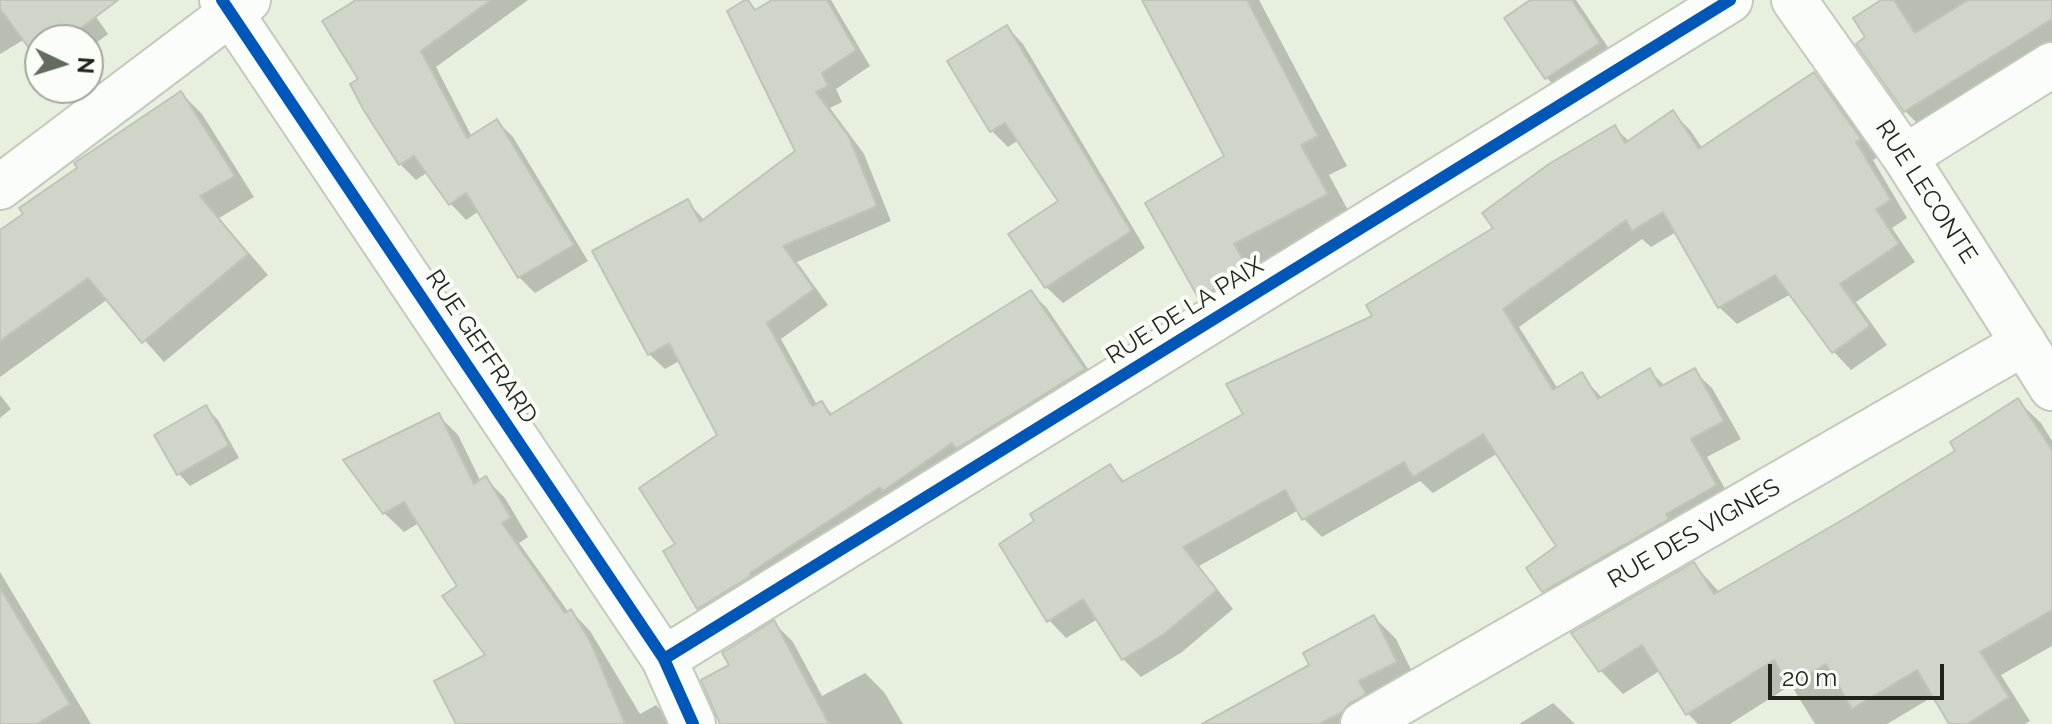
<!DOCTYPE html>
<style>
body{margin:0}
#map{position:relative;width:2052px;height:724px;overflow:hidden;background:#e7efdf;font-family:Raleway,sans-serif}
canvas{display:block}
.north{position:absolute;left:24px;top:24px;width:80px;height:80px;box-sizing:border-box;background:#fbfef8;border:2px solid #a3a79f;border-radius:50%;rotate:94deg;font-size:22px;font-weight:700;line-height:32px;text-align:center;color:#1e2419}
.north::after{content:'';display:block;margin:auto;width:28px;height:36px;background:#646b5e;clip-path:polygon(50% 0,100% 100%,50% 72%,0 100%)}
.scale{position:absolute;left:1768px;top:664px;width:176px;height:36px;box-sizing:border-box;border:4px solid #1e2419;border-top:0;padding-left:10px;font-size:24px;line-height:28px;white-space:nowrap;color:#1e2419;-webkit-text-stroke:6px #fbfef8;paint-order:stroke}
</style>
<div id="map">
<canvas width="2052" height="724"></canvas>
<div class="north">N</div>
<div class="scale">20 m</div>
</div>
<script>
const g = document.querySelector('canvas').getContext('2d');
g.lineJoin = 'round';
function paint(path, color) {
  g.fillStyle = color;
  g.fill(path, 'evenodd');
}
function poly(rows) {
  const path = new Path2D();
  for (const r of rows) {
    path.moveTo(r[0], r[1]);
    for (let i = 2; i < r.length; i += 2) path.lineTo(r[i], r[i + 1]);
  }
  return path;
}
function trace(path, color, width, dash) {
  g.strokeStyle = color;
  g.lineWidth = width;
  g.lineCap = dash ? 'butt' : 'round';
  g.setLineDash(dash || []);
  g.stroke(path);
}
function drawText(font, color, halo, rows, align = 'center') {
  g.font = font + ' Raleway,sans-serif';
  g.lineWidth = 8;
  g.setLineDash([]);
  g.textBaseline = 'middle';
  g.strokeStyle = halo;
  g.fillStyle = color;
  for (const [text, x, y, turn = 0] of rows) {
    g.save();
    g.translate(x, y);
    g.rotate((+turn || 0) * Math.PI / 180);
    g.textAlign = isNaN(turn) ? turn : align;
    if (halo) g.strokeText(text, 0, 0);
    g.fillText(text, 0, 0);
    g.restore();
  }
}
paint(poly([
 [0,0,84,0,108,34,88,49,88,40,40,40,40,59,25,39,0,54],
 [360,0,528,0,436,67,472,137,497,121,513,137,588,261,535,293,519,277,479,211,466,220,451,204,428,172,416,180,400,164,361,80],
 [776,0,831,0,870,66,836,89,842,102,830,108,864,154,891,221,797,262,828,305,781,339,817,405,822,403,833,415,1030,292,1046,307,1099,385,714,623,699,608,678,545,720,436,681,360,665,369,649,354,688,202,705,221,797,152,747,1,757,11],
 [1144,0,1259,0,1347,166,1329,175,1356,225,1230,327,1201,297,1227,157],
 [1534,0,1576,0,1620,65,1568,100,1547,78,1507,18],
 [1881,0,2052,0,2052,53,1926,132,1905,111,1868,38],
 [1007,27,1023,44,1145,248,1063,303,1046,287,1061,202,1019,140,1008,147,992,131,950,62],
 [1814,74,1832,92,1878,157,1873,160,1907,218,1892,228,1915,262,1856,302,1887,345,1851,370,1834,352,1791,294,1737,324,1719,307,1676,232,1651,247,1642,239,1519,327,1558,389,1581,375,1603,399,1649,370,1665,386,1694,371,1712,388,1741,439,1707,457,1733,503,1562,608,1544,590,1559,547,1498,453,1433,493,1420,481,1322,537,1304,519,1299,510,1199,566,1233,609,1182,652,1141,677,1123,659,1098,619,1066,638,1049,620,1110,466,1125,482,1246,415,1496,228,1614,127,1630,142,1672,112,1690,130,1703,149],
 [181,93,202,114,254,197,219,218,268,275,164,362,108,299,0,377,0,234],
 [0,395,11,409,0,418],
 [2018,401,2041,423,2052,441,2052,646,2001,675,2030,721,2025,724,1951,724,1934,696,1887,724,1815,724,1791,685,1730,724,1698,724,1688,714,1661,670,1623,694,1601,671,1694,564,1720,593,1852,517,1958,452],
 [206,408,218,420,239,458,190,486,179,474,157,436],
 [439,416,458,435,481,482,486,479,505,498,528,537,519,543,569,613,571,611,590,631,640,714,656,705,674,724,459,724,488,656,460,586,419,523,404,532,384,513],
 [0,572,91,724,0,724],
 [1374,617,1396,639,1418,684,1376,724,1206,724,1312,665],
 [774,623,793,642,822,696,865,673,884,692,903,724,720,724,718,713,732,666],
 [1553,703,1575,724,1519,724]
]), '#0003');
const building = poly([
 [0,0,118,0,65,40,40,40,38,60,0,9,0,0],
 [356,0,491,0,421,51,467,138,497,119,574,245,518,278,466,193,449,205,414,156,399,165,363,109,350,84,358,79,322,21,356,0],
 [745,0,748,0,755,10,772,0,827,0,856,50,822,73,828,86,816,92,849,137,877,206,783,246,814,289,767,323,812,406,822,401,830,415,1031,290,1085,369,956,449,952,443,883,491,880,487,750,573,751,576,697,609,663,551,675,544,639,488,717,435,669,343,648,355,592,251,688,199,700,222,795,151,727,11,745,0],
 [1142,0,1247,0,1318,136,1301,145,1328,194,1234,244,1248,268,1199,299,1145,203,1224,156,1142,0],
 [1530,0,1572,0,1600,43,1545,79,1504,18,1530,0],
 [1881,0,1894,0,1915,33,1968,0,2052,0,2052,19,1904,112,1856,44,1865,37,1853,18,1881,0],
 [1007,25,1131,231,1045,288,1008,234,1058,201,1005,123,990,132,947,61,1007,25],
 [1814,72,1861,139,1856,142,1891,200,1876,209,1899,244,1840,284,1870,326,1832,353,1775,275,1718,308,1663,212,1632,231,1626,220,1503,309,1553,390,1582,372,1598,399,1650,368,1660,387,1695,368,1724,421,1691,439,1717,485,1666,514,1669,519,1542,592,1526,568,1556,546,1483,434,1413,477,1404,462,1302,520,1285,490,1183,547,1217,590,1164,634,1122,660,1083,599,1047,622,999,544,1034,521,1030,514,1110,464,1122,482,1243,414,1226,384,1372,316,1366,305,1493,228,1482,213,1549,164,1615,125,1625,143,1673,110,1699,149,1814,72],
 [181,91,235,176,200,196,248,254,142,343,88,278,0,341,0,230,23,214,19,208,77,168,74,163,181,91],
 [2018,398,2052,450,2052,610,1980,652,2009,697,1967,724,1949,724,1917,670,1852,709,1826,664,1789,686,1774,660,1686,715,1642,645,1599,672,1571,633,1694,562,1714,594,1851,515,1955,451,1950,442,2018,398],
 [206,405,229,445,177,475,154,435,206,405],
 [439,413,474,484,486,476,511,518,502,523,565,613,571,609,591,643,625,724,456,724,434,681,485,655,442,596,457,586,404,502,383,514,343,460,439,413],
 [0,588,70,704,37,724,0,724,0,588],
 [1374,615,1397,662,1359,681,1366,694,1350,703,1341,713,1319,724,1202,724,1309,665,1303,653,1374,615],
 [774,620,829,724,720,724,701,680,729,665,722,653,774,620]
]);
paint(building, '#cfd6c9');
trace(building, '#bec5b7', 2);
const minor = poly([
 [222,0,664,659,693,724],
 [1794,0,1905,157,2052,388],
 [1905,157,2052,65],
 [0,187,248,0],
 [664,659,1730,0],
 [1363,724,2024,343]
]);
trace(minor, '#c3cabc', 48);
trace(minor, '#fbfdfa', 44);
trace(poly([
 [222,0,664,659,693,724],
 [664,659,1730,0]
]), '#0057b8', 12);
drawText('24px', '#1e2419', '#fbfef8', [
 ["RUE LECONTE",1926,192,57],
 ["RUE DE LA PAIX",1185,311,-32],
 ["RUE GEFFRARD",481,347,56],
 ["RUE DES VIGNES",1694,534,-30]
]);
</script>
